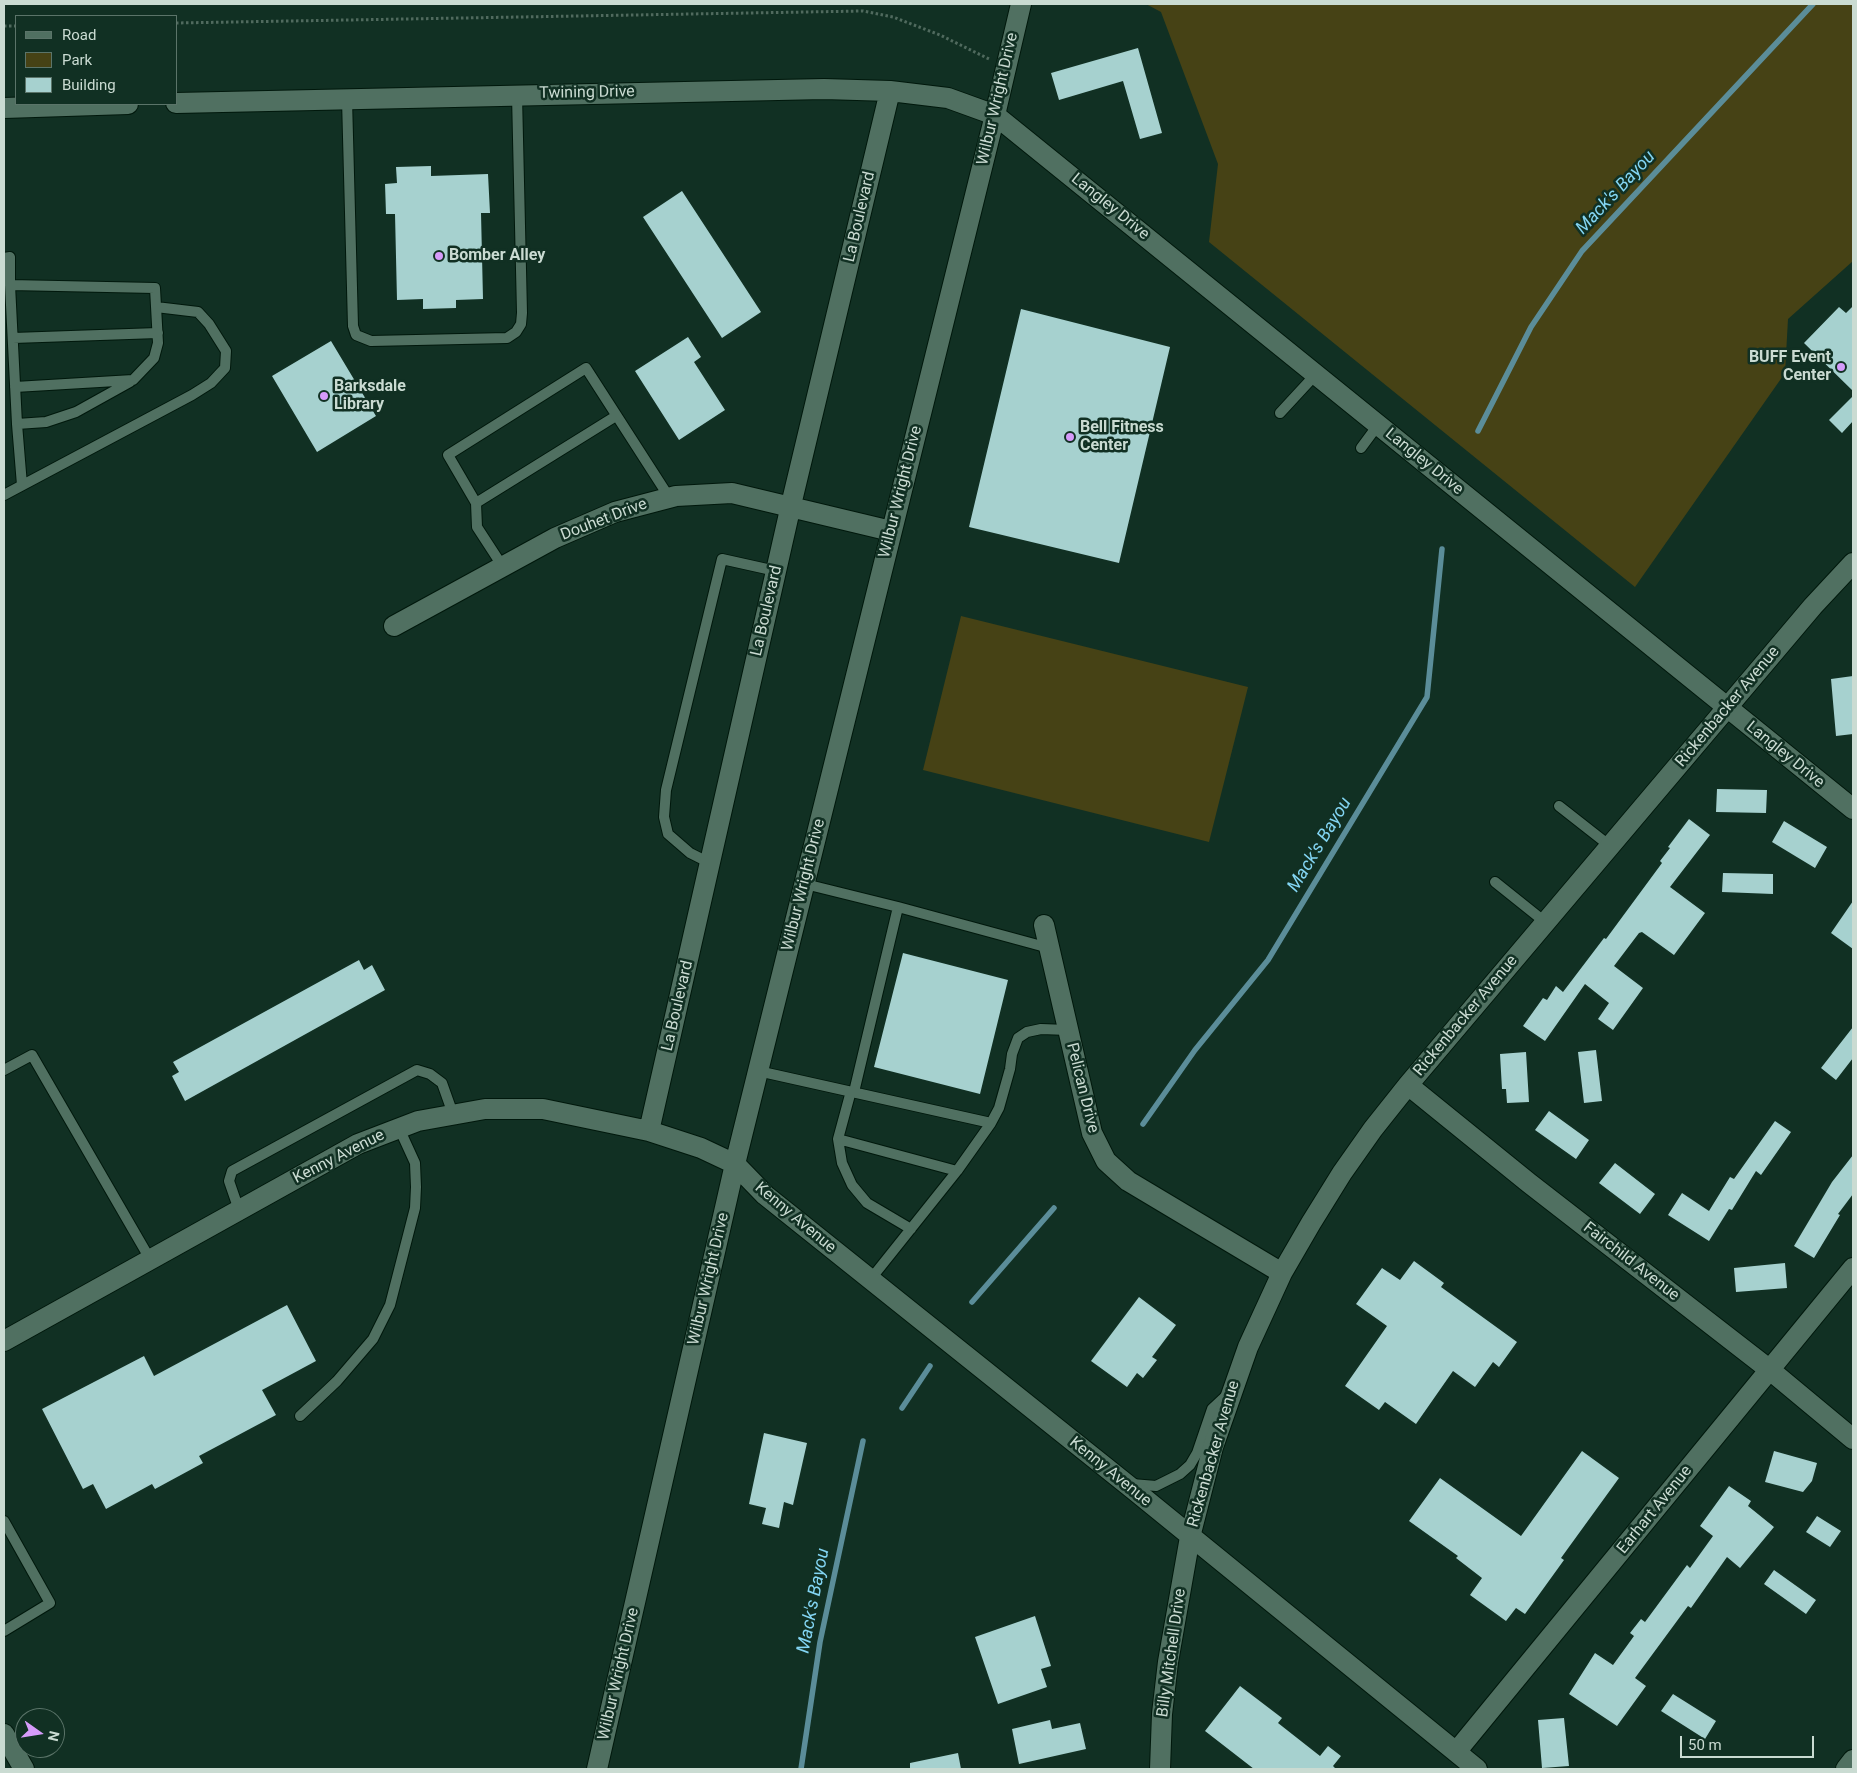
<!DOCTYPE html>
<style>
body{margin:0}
#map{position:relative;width:1857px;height:1773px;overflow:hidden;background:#113023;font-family:Roboto,sans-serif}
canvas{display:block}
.frame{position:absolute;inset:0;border:5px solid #cadbd2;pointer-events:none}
.legend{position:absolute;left:15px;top:15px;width:162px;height:90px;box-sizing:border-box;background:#113023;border:1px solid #5b7469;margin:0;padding:6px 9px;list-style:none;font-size:15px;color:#cadbd2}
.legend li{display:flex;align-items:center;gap:10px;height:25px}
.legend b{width:25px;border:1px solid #5b7469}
.north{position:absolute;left:15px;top:1708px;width:50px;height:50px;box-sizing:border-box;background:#113023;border:1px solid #5b7469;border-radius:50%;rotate:103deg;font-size:14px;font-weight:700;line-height:20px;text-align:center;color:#cadbd2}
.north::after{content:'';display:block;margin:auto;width:18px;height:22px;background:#d69bfa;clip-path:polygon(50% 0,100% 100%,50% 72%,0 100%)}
.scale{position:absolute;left:1680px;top:1736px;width:134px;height:22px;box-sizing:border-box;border:2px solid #cadbd2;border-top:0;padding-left:6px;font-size:15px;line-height:18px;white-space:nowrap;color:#cadbd2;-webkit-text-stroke:4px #113023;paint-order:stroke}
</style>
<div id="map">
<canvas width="1857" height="1773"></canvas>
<div class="frame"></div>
<ul class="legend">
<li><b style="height:6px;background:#507061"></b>Road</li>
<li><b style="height:14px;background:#464215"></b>Park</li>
<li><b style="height:14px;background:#a6d1cf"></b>Building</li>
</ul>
<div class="north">N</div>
<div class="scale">50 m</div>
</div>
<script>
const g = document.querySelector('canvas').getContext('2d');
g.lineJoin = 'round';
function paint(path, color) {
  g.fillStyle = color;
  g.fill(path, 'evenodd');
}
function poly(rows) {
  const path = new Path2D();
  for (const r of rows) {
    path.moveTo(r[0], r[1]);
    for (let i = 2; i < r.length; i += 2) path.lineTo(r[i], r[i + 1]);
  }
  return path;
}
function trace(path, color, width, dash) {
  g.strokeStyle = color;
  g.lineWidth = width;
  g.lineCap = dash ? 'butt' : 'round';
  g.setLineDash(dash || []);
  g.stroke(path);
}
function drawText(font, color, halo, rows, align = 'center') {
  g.font = font + ' Roboto,sans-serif';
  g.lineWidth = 5;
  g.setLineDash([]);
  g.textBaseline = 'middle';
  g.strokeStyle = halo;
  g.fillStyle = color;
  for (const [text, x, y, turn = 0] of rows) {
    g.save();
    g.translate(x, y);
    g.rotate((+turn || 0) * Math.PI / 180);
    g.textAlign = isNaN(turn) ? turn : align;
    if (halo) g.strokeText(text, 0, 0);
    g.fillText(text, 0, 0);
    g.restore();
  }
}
paint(poly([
 [1146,4,1853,4,1853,261,1788,319,1785,373,1635,587,1209,242,1218,164,1161,12],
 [961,616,1248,687,1209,842,923,770]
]), '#464215');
trace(poly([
 [1478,431,1531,327,1582,251,1813,4],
 [1143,1124,1195,1050,1268,960,1427,697,1442,549],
 [972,1302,1054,1208],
 [902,1408,930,1366],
 [801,1769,820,1642,863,1441]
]), '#5b8d99', 5.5);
paint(poly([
 [1138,48,1162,133,1140,139,1123,81,1059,100,1051,73],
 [431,166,431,176,488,174,490,213,481,213,483,299,456,300,456,308,423,309,423,299,397,300,395,214,386,214,385,184,397,183,396,167],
 [682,191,761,312,722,338,643,217],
 [1853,306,1853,391,1804,343,1839,307,1846,313],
 [1021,309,1170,347,1119,563,969,527],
 [688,337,701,357,694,362,725,410,679,440,635,371],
 [331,341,376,416,317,452,272,376],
 [1853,396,1853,421,1842,433,1829,420],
 [1853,676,1853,734,1836,736,1831,679],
 [1717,789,1767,790,1766,813,1716,812],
 [1689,819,1710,835,1670,887,1705,913,1674,955,1642,932,1639,933,1614,966,1643,988,1613,1030,1598,1019,1609,1003,1585,984,1545,1041,1523,1026,1543,998,1547,1000,1556,986,1563,992,1604,938,1606,939,1662,863,1660,861,1670,848,1668,847],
 [1784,821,1827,847,1815,868,1772,842],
 [1723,873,1773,874,1773,894,1722,892],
 [1853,901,1853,949,1831,933],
 [903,953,1008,980,980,1094,874,1067],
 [359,960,364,970,372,965,385,990,185,1101,172,1076,179,1072,173,1062],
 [1853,1027,1853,1058,1836,1080,1821,1068],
 [1596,1050,1602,1101,1584,1103,1578,1052],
 [1526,1052,1529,1102,1507,1103,1506,1089,1502,1089,1500,1054],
 [1549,1111,1589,1140,1576,1159,1535,1130],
 [1775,1121,1791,1132,1761,1175,1756,1171,1732,1210,1729,1209,1709,1241,1668,1215,1682,1193,1709,1211,1730,1177,1734,1179],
 [1853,1155,1853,1194,1838,1214,1840,1215,1814,1258,1794,1246,1832,1182],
 [1615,1163,1655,1194,1640,1214,1599,1183],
 [1414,1261,1444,1283,1441,1287,1517,1342,1499,1367,1493,1362,1475,1387,1453,1371,1416,1424,1385,1402,1379,1410,1345,1386,1387,1326,1356,1304,1382,1268,1400,1280],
 [1785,1263,1787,1288,1736,1292,1734,1268],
 [1139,1297,1176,1325,1152,1357,1157,1360,1143,1378,1137,1373,1127,1387,1091,1361],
 [287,1305,316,1361,262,1390,276,1415,199,1456,203,1463,155,1489,152,1484,106,1509,93,1484,83,1489,42,1409,144,1356,154,1376],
 [764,1433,807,1443,793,1505,784,1502,779,1528,762,1524,766,1508,749,1504],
 [1582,1451,1619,1478,1561,1558,1564,1560,1525,1614,1516,1608,1506,1621,1470,1595,1482,1578,1456,1558,1458,1556,1409,1521,1440,1478,1521,1536],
 [1774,1451,1817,1463,1812,1481,1803,1492,1765,1482],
 [1729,1486,1751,1501,1748,1506,1774,1527,1740,1568,1727,1557,1691,1608,1688,1606,1635,1678,1646,1686,1617,1726,1569,1694,1595,1653,1613,1665,1634,1636,1630,1633,1641,1619,1645,1622,1687,1565,1690,1568,1713,1536,1700,1526],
 [1817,1516,1841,1531,1830,1547,1806,1532],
 [1774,1570,1816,1600,1806,1614,1764,1584],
 [1035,1616,1051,1666,1041,1669,1047,1687,998,1704,975,1637],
 [1240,1686,1282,1718,1278,1723,1320,1756,1328,1746,1341,1756,1333,1766,1336,1769,1254,1769,1205,1731],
 [1673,1694,1716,1721,1705,1739,1661,1711],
 [1564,1718,1569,1766,1542,1768,1538,1720],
 [1050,1720,1052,1729,1080,1723,1086,1749,1019,1764,1012,1729],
 [958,1753,961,1769,910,1769,910,1763]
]), '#a6d1cf');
const service = poly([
 [347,99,353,326,356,335,371,341,507,338,516,332,521,324,522,313,517,95],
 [4,258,10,257,10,285,155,288,158,343,154,358,133,380,15,387],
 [10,285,17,424,22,485],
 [13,338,158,333],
 [1280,413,1316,374],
 [17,424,46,422,76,412,130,382],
 [1361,448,1378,425],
 [4,495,192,395,211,383,225,368,226,351,209,324,198,312,156,307],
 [476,503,616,416],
 [503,567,477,527,476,503,448,455,586,368,669,497],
 [1559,806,1610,846],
 [710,863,690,853,668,834,664,817,666,790,722,559,776,571],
 [1495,882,1545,922],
 [805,884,898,907,854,1092],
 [898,907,1049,948],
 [4,1070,32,1055,150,1259],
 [758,1071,991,1123],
 [851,1091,838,1139,842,1163,852,1185,867,1203,911,1229],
 [838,1139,957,1171],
 [239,1210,229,1181,232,1171,417,1070,430,1074,442,1083,453,1114],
 [870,1280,957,1171,991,1123,999,1108,1010,1069,1012,1054,1018,1038,1027,1032,1041,1029,1068,1030],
 [300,1416,337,1381,373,1339,390,1305,415,1208,416,1187,415,1163,399,1128],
 [1132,1484,1156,1486,1180,1474,1190,1465,1197,1453,1212,1409,1227,1395],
 [4,1521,50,1603,4,1631]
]);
const minor = poly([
 [176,103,824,89,890,91,948,98,995,115,1853,809],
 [4,108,128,104],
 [394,626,555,538,615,512,676,496,732,493,891,531],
 [1044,925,1092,1133,1106,1161,1128,1181,1282,1273],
 [1408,1085,1529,1183,1770,1370,1853,1439],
 [649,1131,791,505,890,91],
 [4,1341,358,1144,418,1121,485,1109,543,1109,649,1131,701,1148,735,1164,765,1195,1134,1490,1477,1769],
 [4,1734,24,1769],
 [1456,1752,1853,1268],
 [597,1769,735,1164,995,115,1021,4],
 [1160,1769,1162,1714,1168,1662,1190,1537,1213,1447,1248,1347,1282,1273,1311,1223,1342,1173,1373,1129,1408,1085,1813,606,1853,563],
 [1846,1769,1853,1760]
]);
trace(service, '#00180c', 12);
trace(minor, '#00180c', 22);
trace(poly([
 [176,23,863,11,893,17,940,35,989,59],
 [4,26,16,26]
]), '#506a5e', 3, [2.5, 2.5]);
trace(service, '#507061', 10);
trace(minor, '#507061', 20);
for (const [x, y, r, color] of [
 [439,256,5,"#d69bfa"],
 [1841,367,5,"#d69bfa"],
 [324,396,5,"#d69bfa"],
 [1070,437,5,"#d69bfa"]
]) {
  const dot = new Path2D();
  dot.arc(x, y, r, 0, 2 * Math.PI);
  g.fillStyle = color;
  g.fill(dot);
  trace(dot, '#113023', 2);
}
drawText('16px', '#cadbd2', '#113023', [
 ["Twining Drive",587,93,-1],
 ["Wilbur Wright Drive",998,99,-77],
 ["Langley Drive",1110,207,39],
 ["La Boulevard",860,217,-77],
 ["Langley Drive",1424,462,39],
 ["Wilbur Wright Drive",901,492,-76],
 ["Douhet Drive",604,520,-21],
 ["La Boulevard",767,611,-77],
 ["Rickenbacker Avenue",1728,707,-50],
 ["Langley Drive",1785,755,39],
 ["Wilbur Wright Drive",804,885,-76],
 ["La Boulevard",678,1006,-77],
 ["Rickenbacker Avenue",1466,1016,-50],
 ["Pelican Drive",1082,1088,76],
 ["Kenny Avenue",339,1157,-27],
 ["Kenny Avenue",795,1218,40],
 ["Fairchild Avenue",1631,1262,38],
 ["Wilbur Wright Drive",709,1279,-77],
 ["Rickenbacker Avenue",1214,1454,-74],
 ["Kenny Avenue",1110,1472,39],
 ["Earhart Avenue",1655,1510,-51],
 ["Billy Mitchell Drive",1172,1653,-82],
 ["Wilbur Wright Drive",619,1674,-77]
]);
drawText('bold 16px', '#cadbd2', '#113023', [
 ["Bomber Alley",449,256],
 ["BUFF Event",1831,358,"right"],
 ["Center",1831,376,"right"],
 ["Barksdale",334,387],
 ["Library",334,405],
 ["Bell Fitness",1080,428],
 ["Center",1080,446]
], 'left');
drawText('italic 18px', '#83d5f3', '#113023', [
 ["Mack's Bayou",1616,193,-47],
 ["Mack's Bayou",1320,845,-59],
 ["Mack's Bayou",814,1601,-79]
]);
</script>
